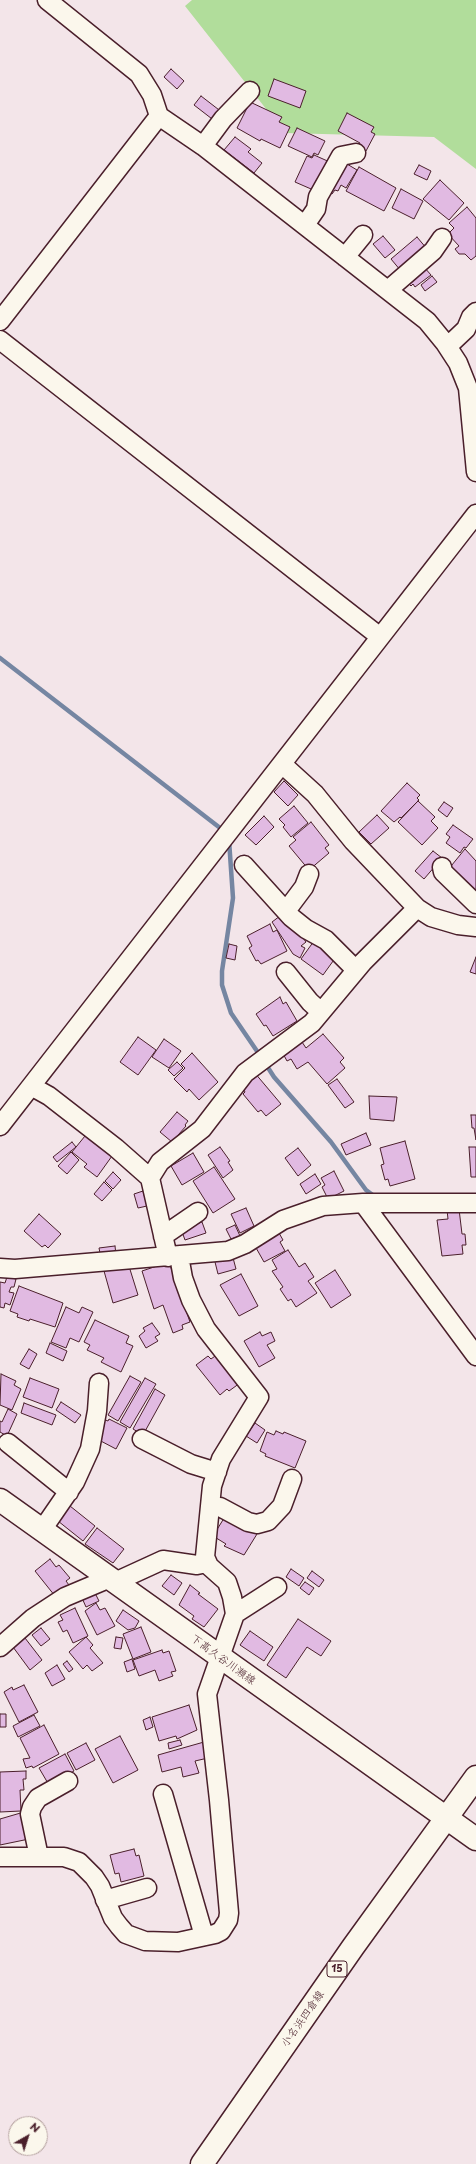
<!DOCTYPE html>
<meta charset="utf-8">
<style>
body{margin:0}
#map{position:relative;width:476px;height:2164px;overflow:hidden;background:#f3e5e9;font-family:"Playpen Sans",sans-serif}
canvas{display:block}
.north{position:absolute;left:8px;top:2116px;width:40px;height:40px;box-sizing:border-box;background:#fbf7ec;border:1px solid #b4a19f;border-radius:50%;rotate:39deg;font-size:11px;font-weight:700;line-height:16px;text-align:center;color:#4a1f2b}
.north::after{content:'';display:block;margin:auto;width:14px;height:18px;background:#4a1f2b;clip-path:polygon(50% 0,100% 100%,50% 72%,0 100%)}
</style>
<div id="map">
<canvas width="476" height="2164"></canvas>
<div class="north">N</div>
</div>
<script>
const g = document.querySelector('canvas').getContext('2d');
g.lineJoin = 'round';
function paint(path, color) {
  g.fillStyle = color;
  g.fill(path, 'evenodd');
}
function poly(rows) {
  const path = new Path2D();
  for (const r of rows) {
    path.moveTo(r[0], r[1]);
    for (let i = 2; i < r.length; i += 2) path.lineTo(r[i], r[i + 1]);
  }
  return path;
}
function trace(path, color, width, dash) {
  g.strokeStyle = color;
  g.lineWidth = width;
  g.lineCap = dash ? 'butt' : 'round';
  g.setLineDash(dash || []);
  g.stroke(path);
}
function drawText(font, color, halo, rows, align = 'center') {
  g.font = font + ' "Playpen Sans","Klee One",sans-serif';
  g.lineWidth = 4;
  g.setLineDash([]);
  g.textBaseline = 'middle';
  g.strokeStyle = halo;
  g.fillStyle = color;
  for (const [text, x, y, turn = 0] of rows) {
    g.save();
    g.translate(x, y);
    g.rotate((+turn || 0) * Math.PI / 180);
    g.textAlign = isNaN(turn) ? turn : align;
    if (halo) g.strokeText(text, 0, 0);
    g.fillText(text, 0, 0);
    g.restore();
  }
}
paint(poly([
 [192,0,476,0,476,169,434,137,285,133,185,6]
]), '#b1dd9b');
trace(poly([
 [0,658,224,831],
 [229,840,233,898,222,971,222,985,231,1013,261,1057],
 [265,1063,274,1077,331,1142,366,1190,374,1196]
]), '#7586a2', 4.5);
const building = poly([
 [171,69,184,81,177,89,164,77,171,69],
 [274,79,306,91,300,108,268,96,274,79],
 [201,96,223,113,216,122,194,105,201,96],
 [250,102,282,117,279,122,290,127,280,148,261,139,260,141,237,128,250,102],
 [347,113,374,127,371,132,375,134,366,151,358,147,360,143,338,131,347,113],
 [297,128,325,141,318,155,314,153,312,157,288,146,297,128],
 [235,137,251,149,248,152,262,163,254,173,224,150,235,137],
 [314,155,332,163,318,192,295,182,307,156,312,158,314,155],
 [342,161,357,170,346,188,341,185,338,191,335,190,332,194,325,190,342,161],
 [419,165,431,171,427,180,414,174,419,165],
 [359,167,396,188,384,211,346,191,359,167],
 [440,180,464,203,449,220,423,199,440,180],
 [401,189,423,201,414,219,392,208,401,189],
 [467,207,476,218,476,256,471,260,465,254,459,254,455,249,459,246,448,234,454,228,449,223,467,207],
 [383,236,395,250,385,258,373,244,383,236],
 [417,237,427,249,401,271,391,259,417,237],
 [424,267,431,275,415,287,413,284,411,286,406,281,424,267],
 [432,276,437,282,425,291,421,285,432,276],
 [284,781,298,795,288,806,274,792,284,781],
 [407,783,420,795,417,798,419,800,401,818,400,817,394,822,381,811,407,783],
 [418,801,435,817,431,821,438,828,422,845,398,822,418,801],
 [444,802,453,808,447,817,438,810,444,802],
 [294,806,308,823,291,837,283,827,285,825,279,819,294,806],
 [377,815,389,828,371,844,359,832,377,815],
 [264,816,274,827,256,845,245,835,264,816],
 [311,822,329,845,325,848,329,853,309,870,289,846,296,840,293,837,311,822],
 [453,825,473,839,466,848,464,847,460,853,446,843,450,837,446,834,453,825],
 [465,849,476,861,476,890,474,893,447,871,465,849],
 [433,851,442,858,424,879,415,871,433,851],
 [284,913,306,942,301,946,305,948,300,958,293,954,272,922,284,913],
 [270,924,273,932,277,930,287,951,261,964,258,960,256,961,249,948,252,946,247,936,270,924],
 [314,941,336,957,323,975,301,959,314,941],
 [229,944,237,946,235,960,226,958,229,944],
 [476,957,476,974,470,972,476,957],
 [280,997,283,1004,286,1002,297,1021,273,1036,266,1025,264,1026,256,1014,280,997],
 [323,1034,344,1058,340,1062,345,1068,327,1084,308,1062,297,1069,291,1059,287,1061,281,1050,300,1039,306,1048,323,1034],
 [138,1037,156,1050,138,1075,120,1062,138,1037],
 [164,1039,181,1051,169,1068,152,1057,164,1039],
 [192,1053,218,1082,199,1100,189,1089,187,1092,174,1079,185,1068,181,1064,192,1053],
 [177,1062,183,1068,174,1076,168,1070,177,1062],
 [254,1072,281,1104,266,1116,261,1110,258,1112,243,1094,245,1092,241,1084,254,1072],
 [337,1079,354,1102,345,1108,328,1085,337,1079],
 [369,1096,397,1097,394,1121,370,1119,369,1096],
 [177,1112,188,1121,185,1125,186,1126,172,1142,160,1132,177,1112],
 [471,1115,476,1115,476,1140,474,1128,472,1128,471,1115],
 [91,1133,108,1146,105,1151,112,1156,97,1177,84,1167,87,1164,72,1152,85,1136,87,1138,91,1133],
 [366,1133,371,1145,346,1155,341,1144,366,1133],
 [405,1141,415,1179,390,1186,388,1179,385,1180,381,1165,384,1164,380,1148,405,1141],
 [72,1142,76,1147,57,1162,53,1157,72,1142],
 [220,1147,230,1161,228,1162,233,1170,223,1178,208,1155,220,1147],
 [469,1147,476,1147,476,1177,471,1177,469,1147],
 [298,1148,311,1165,298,1176,285,1158,298,1148],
 [71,1152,79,1160,67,1174,58,1166,71,1152],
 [193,1153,204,1172,182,1185,171,1166,193,1153],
 [214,1167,235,1199,213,1213,193,1181,214,1167],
 [334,1171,344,1191,328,1199,322,1187,325,1185,321,1178,334,1171],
 [113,1172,121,1180,113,1189,105,1181,113,1172],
 [315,1174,321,1184,306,1194,300,1184,315,1174],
 [104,1182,112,1190,102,1201,94,1194,104,1182],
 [143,1191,147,1206,138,1208,134,1194,143,1191],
 [246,1208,254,1226,240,1233,231,1214,246,1208],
 [459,1209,462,1234,465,1234,466,1245,462,1245,463,1254,442,1256,437,1220,448,1219,447,1210,459,1209],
 [39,1214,61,1234,48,1248,45,1245,42,1247,24,1231,39,1214],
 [202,1222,206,1233,185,1240,181,1229,202,1222],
 [235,1225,240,1236,231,1239,226,1229,235,1225],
 [279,1233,283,1240,280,1242,285,1251,264,1262,255,1246,279,1233],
 [115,1246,116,1255,101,1258,99,1248,115,1246],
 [288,1250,299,1267,305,1263,314,1277,308,1281,317,1293,296,1307,291,1299,288,1301,280,1289,283,1287,272,1271,277,1269,272,1260,288,1250],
 [232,1254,236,1269,218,1274,214,1258,232,1254],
 [169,1262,190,1322,182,1325,183,1329,173,1333,163,1305,154,1309,142,1271,169,1262],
 [128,1263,138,1295,113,1303,104,1271,128,1263],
 [335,1270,351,1295,331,1308,315,1283,335,1270],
 [241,1274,258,1306,239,1316,220,1285,241,1274],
 [7,1277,16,1279,14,1287,11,1287,9,1292,14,1293,10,1305,5,1303,4,1308,0,1307,0,1282,5,1283,7,1277],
 [19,1286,63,1303,55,1327,30,1319,29,1321,17,1317,18,1314,10,1311,19,1286],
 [66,1307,79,1313,82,1307,93,1312,79,1342,70,1338,66,1348,51,1342,66,1307],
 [95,1320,129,1336,126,1343,133,1346,121,1372,101,1362,104,1358,87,1350,90,1345,84,1342,95,1320],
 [152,1323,160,1334,155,1337,158,1341,146,1348,139,1336,145,1331,143,1328,152,1323],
 [260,1332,262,1336,271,1332,275,1341,267,1345,275,1358,259,1367,244,1341,260,1332],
 [50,1343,67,1351,63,1361,46,1353,50,1343],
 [29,1349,37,1354,29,1369,20,1364,29,1349],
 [218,1354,240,1383,229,1391,227,1389,220,1395,196,1365,208,1356,211,1359,218,1354],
 [1,1374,16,1381,14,1385,21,1389,12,1410,0,1405,1,1374],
 [130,1376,141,1382,118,1421,108,1415,130,1376],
 [30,1378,59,1389,52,1408,23,1397,30,1378],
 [145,1378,156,1384,130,1428,120,1422,145,1378],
 [155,1389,165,1395,143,1435,133,1429,155,1389],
 [61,1402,81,1415,75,1423,56,1410,61,1402],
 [24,1403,56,1415,52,1425,21,1413,24,1403],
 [8,1409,17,1414,7,1436,0,1432,0,1421,2,1422,8,1409],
 [103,1419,108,1421,109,1419,127,1428,116,1449,97,1439,104,1426,100,1424,103,1419],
 [255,1423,265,1430,257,1443,246,1436,255,1423],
 [276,1431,283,1434,284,1432,306,1441,295,1468,265,1456,266,1454,260,1451,267,1432,274,1435,276,1431],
 [70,1506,95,1526,83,1541,58,1521,70,1506],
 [226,1515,257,1534,244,1555,224,1546,226,1544,213,1536,226,1515],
 [97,1528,124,1549,113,1563,85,1544,97,1528],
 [50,1559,56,1567,59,1565,70,1578,66,1581,69,1585,55,1596,35,1571,50,1559],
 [291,1569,304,1578,299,1586,286,1577,291,1569],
 [312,1571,324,1580,319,1587,307,1578,312,1571],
 [171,1575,182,1583,174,1595,162,1586,171,1575],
 [305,1582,314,1588,309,1595,300,1588,305,1582],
 [190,1585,200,1593,198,1594,218,1609,204,1627,192,1619,194,1616,179,1605,190,1585],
 [95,1593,99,1601,86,1607,82,1598,95,1593],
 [96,1603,100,1610,105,1608,115,1626,97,1635,85,1611,96,1603],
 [75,1608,88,1636,86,1637,93,1645,90,1648,103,1663,92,1671,87,1665,83,1669,69,1652,86,1637,73,1643,67,1630,63,1632,58,1622,63,1620,60,1615,75,1608],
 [123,1610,139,1621,135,1628,128,1630,116,1621,123,1610],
 [298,1619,331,1641,321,1656,307,1647,286,1678,267,1665,298,1619],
 [141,1627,151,1652,133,1659,123,1634,141,1627],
 [41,1628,50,1639,41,1646,32,1635,41,1628],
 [250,1631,273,1647,264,1661,240,1645,250,1631],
 [116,1637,123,1638,121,1649,114,1648,116,1637],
 [25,1638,42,1660,30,1670,13,1647,25,1638],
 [162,1650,163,1653,169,1651,176,1671,171,1672,173,1676,159,1681,155,1670,139,1676,133,1660,162,1650],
 [132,1659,135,1669,127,1672,124,1662,132,1659],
 [67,1661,73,1669,69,1672,63,1664,67,1661],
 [57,1665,65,1679,52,1686,45,1673,57,1665],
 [24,1685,38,1712,19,1722,4,1692,12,1687,13,1690,24,1685],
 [189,1705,197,1730,177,1739,176,1736,159,1741,152,1717,189,1705],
 [0,1714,6,1714,6,1727,0,1727,0,1714],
 [34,1715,40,1726,18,1737,13,1726,34,1715],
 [150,1717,153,1727,146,1730,143,1720,150,1717],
 [44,1725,59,1754,33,1768,32,1766,26,1768,23,1759,30,1758,20,1738,44,1725],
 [120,1736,138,1770,113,1783,95,1749,120,1736],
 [180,1740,182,1745,169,1749,168,1743,180,1740],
 [204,1742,208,1758,195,1761,199,1773,183,1777,181,1767,162,1772,158,1755,204,1742],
 [86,1743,95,1760,76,1770,67,1753,86,1743],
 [65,1754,74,1771,49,1785,39,1768,65,1754],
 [26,1771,26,1779,23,1779,24,1790,20,1790,21,1811,0,1812,0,1772,26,1771],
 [24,1812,29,1839,0,1845,0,1819,24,1812],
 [134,1849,136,1856,139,1855,144,1876,121,1882,119,1873,115,1874,110,1855,134,1849]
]);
paint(building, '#e1bae2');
trace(building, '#4a1f2b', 1);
const street = poly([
 [47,0,139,74,152,95,159,116],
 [203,146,223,119,250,91],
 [305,225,316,209,318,197,341,156,356,153],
 [345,257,363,235],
 [388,290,433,251,442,238],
 [0,321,159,116,203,146,427,321,445,343,458,363,468,388,476,472],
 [0,340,379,636],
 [448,346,466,329,471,317,476,312],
 [282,764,315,794,353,841,417,908,431,917,458,925,476,927],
 [244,865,291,917,306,929,326,940,356,970],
 [442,867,443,872,476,904],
 [286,911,304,887,309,874],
 [286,972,310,1002,321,1012],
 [31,1086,49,1096,116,1148,150,1178],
 [0,1126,476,514],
 [363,1203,476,1356],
 [163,1236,198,1212],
 [168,1257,150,1178,160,1162,202,1129,245,1073,312,1023,363,962,417,908],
 [0,1268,15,1269,228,1251,245,1244,283,1220,323,1206,363,1203,476,1203],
 [142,1439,191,1464,217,1472],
 [8,1443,69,1492],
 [210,1511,215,1507,220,1507,248,1522,257,1524,268,1521,282,1506,292,1479],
 [42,1530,75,1482,90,1449,97,1411,99,1383],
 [115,1582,163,1560,197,1565,207,1563],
 [235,1614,277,1587],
 [0,1647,33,1618,65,1597,110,1578],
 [163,1794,204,1936],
 [0,1857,64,1857,79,1862,94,1877,100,1886,113,1918,119,1926,126,1934,145,1941,178,1942,215,1934,221,1931,228,1920,229,1913,219,1800,207,1694,235,1614,232,1597,227,1582,209,1566,205,1557,212,1486,221,1459,259,1397,206,1329,191,1300,183,1278,179,1256],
 [39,1857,30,1814,32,1807,38,1798,68,1781],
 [105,1900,147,1888]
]);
const secondary = poly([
 [0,1500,476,1839]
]);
const primary = poly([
 [202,2164,353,1947,476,1777]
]);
trace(street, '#4a1f2b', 21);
trace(secondary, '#4a1f2b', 25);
trace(primary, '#4a1f2b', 25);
trace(street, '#fbf7ec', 18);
trace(secondary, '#fbf7ec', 22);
trace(primary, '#fbf7ec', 22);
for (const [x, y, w] of [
 [337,1969,20]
]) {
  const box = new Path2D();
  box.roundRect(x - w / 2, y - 8, w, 16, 3);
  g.fillStyle = '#fbf7ec';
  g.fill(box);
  trace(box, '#4a1f2b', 1);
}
drawText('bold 10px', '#4a1f2b', null, [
 ["15",337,1969]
]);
drawText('11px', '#4a1f2b', '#fbf7ec', [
 ["下高久谷川瀬線",223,1660,36],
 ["小名浜四倉線",303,2019,-55]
]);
</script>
